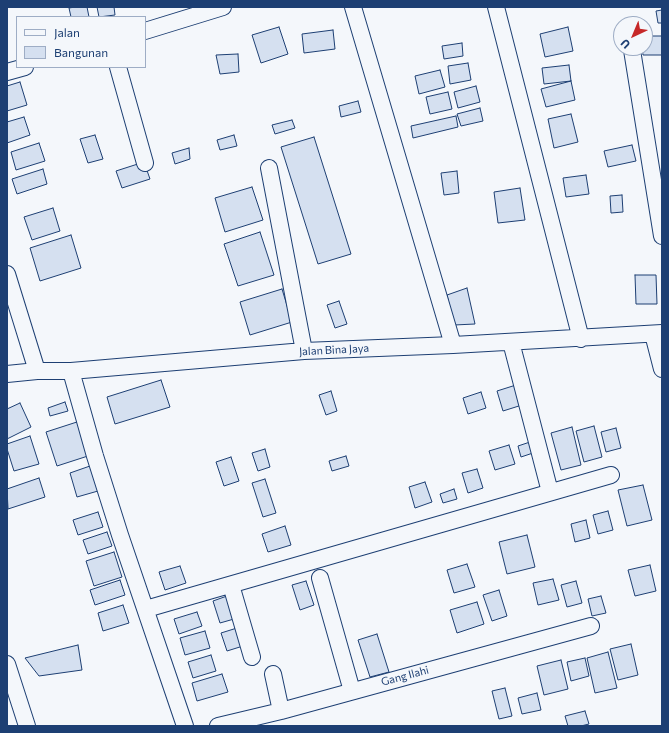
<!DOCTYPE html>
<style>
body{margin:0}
#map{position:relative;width:669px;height:733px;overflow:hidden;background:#f4f7fb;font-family:Commissioner,sans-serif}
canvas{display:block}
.frame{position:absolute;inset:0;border:8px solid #1d3f73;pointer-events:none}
.legend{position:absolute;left:16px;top:16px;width:130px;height:52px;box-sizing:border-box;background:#f4f7fb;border:1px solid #9eadc5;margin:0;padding:5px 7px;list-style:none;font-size:12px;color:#1d3f73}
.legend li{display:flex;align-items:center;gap:8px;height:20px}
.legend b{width:20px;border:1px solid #9eadc5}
.north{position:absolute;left:613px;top:16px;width:40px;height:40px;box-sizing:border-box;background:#f4f7fb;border:1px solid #9eadc5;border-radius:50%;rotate:224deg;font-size:11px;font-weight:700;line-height:16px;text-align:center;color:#1d3f73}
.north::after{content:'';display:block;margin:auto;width:14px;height:18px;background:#c62828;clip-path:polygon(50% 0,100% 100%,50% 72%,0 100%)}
</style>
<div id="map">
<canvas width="669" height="733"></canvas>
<div class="frame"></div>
<ul class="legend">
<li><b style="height:5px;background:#f4f7fb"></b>Jalan</li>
<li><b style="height:11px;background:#d5e0f0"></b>Bangunan</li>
</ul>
<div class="north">U</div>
</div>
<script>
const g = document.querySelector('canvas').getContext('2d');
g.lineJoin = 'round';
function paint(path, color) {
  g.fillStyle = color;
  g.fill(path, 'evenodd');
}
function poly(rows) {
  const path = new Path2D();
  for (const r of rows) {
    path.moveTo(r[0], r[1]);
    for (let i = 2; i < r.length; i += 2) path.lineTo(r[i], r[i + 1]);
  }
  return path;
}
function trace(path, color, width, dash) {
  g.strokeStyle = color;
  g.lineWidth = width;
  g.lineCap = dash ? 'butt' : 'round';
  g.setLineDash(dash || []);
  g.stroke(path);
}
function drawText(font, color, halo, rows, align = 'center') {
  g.font = font + ' Commissioner,sans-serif';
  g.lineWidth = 3;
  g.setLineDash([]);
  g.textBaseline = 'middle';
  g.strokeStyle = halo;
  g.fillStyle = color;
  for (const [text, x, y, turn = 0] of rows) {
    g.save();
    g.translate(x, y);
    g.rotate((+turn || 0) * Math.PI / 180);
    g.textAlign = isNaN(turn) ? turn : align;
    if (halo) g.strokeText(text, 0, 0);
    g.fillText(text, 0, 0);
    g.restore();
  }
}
const building = poly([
 [75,7,87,7,89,17,71,17,69,8,75,7],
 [97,7,114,7,115,15,99,17,97,7],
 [662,10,662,23,658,23,656,11,662,10],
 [279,27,288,54,261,63,252,35,279,27],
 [568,27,573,51,545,57,540,34,568,27],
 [333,30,335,49,304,53,302,34,333,30],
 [645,36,662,36,662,55,643,55,642,48,645,48,645,36],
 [462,43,463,56,444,59,442,46,462,43],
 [238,54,239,72,220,74,216,55,238,54],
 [468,63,471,80,450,84,448,66,468,63],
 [569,65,571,81,544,84,542,68,569,65],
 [440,70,445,87,419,94,415,76,440,70],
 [571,81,575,100,546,107,541,89,571,81],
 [20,82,27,105,7,111,7,86,20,82],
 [476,86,480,102,458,108,454,92,476,86],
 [448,92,452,109,430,114,426,97,448,92],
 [358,101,361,112,341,117,339,106,358,101],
 [480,108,483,121,461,126,457,114,480,108],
 [571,114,578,142,554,148,548,119,571,114],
 [456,116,458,127,413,138,411,126,456,116],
 [24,117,30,135,7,143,7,122,24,117],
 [292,120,295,128,275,134,272,125,292,120],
 [95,135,103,159,88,163,80,139,95,135],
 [234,135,237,146,220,150,217,140,234,135],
 [314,137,351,254,318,264,281,147,314,137],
 [39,143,45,161,16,170,11,152,39,143],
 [632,145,636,161,608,167,604,151,632,145],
 [189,148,190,159,175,164,172,153,189,148],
 [144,162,150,179,122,188,116,171,144,162],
 [43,169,47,184,17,194,12,179,43,169],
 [457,171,459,193,444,195,441,173,457,171],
 [586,175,589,194,566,197,563,178,586,175],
 [252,187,263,220,225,232,215,198,252,187],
 [520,188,525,220,498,223,494,192,520,188],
 [622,195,623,212,611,213,610,196,622,195],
 [53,208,60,231,32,240,24,217,53,208],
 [260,232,274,275,238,286,224,244,260,232],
 [71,235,81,268,40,281,30,248,71,235],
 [635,275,656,275,657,304,636,304,635,275],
 [467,288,475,324,454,325,447,295,467,288],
 [282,289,292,322,250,335,240,302,282,289],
 [339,301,347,324,335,328,327,305,339,301],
 [161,380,170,407,115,424,107,397,161,380],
 [516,385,522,405,503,411,497,391,516,385],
 [331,391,337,411,326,415,319,395,331,391],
 [481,392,486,408,468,414,463,398,481,392],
 [65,402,68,411,50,416,48,408,65,402],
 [20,403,31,427,7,439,7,409,20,403],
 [80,421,91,455,57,466,46,432,80,421],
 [594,426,602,457,584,462,576,431,594,426],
 [572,427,581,465,561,470,551,433,572,427],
 [616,428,621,448,606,452,601,432,616,428],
 [30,436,39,464,14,471,7,449,7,444,30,436],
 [530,442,533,453,521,457,518,446,530,442],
 [509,445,515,464,495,470,489,451,509,445],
 [265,449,270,467,258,471,252,453,265,449],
 [346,456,349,466,332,471,329,461,346,456],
 [231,457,239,481,224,486,216,462,231,457],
 [90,466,98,491,77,497,70,473,90,466],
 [477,469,483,488,468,493,462,473,477,469],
 [39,478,45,497,8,509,7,489,39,478],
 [265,479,276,513,263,517,252,483,265,479],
 [425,482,432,502,415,508,409,487,425,482],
 [643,485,652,520,627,526,618,490,643,485],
 [454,489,457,499,443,503,440,494,454,489],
 [608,511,613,530,598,534,593,515,608,511],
 [98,512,103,527,78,535,73,520,98,512],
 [586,520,590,538,575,542,571,524,586,520],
 [285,526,291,545,268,552,262,534,285,526],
 [107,532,112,546,88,554,83,540,107,532],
 [527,535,535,567,507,574,499,542,527,535],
 [114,552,122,577,94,586,86,561,114,552],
 [467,564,475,587,454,593,447,570,467,564],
 [650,565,656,591,635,596,628,570,650,565],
 [180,566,186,583,165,590,159,572,180,566],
 [553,579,559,600,538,605,533,583,553,579],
 [120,580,125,595,95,605,90,590,120,580],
 [306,581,314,605,300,610,292,585,306,581],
 [576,581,582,603,567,607,561,585,576,581],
 [499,590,507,616,492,621,483,595,499,590],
 [227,596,234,619,220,623,213,601,227,596],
 [601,596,606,613,592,616,588,599,601,596],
 [477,602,484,624,457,633,450,610,477,602],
 [123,605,129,623,103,631,98,613,123,605],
 [197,612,202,626,179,634,174,619,197,612],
 [237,628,243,646,227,651,221,633,237,628],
 [205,631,210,648,185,655,180,638,205,631],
 [377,634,389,672,370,677,358,640,377,634],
 [631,644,638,675,618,680,610,649,631,644],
 [78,645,82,670,39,676,25,658,78,645],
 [608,652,617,688,595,693,587,658,608,652],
 [211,655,216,671,193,678,188,662,211,655],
 [585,658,589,676,571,681,567,662,585,658],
 [561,660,568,689,544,695,537,666,561,660],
 [222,674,228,692,197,701,192,683,222,674],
 [505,688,512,716,499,719,492,691,505,688],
 [537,693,541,710,522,714,518,698,537,693],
 [585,711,589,724,581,726,568,726,565,716,585,711]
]);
paint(building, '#d5e0f0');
trace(building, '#1d3f73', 1);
const minor = poly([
 [353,7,453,345],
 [496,7,581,339],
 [145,31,223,7],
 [632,50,662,236],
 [118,67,145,163],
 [7,72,25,67],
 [269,168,304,351],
 [7,274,37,371],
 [653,334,662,369],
 [511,342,550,492],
 [71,371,95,456,120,535,185,726],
 [7,374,37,371,71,371,304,351,453,345,662,333],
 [320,578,352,691],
 [231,585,252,657],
 [146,609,611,475],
 [7,664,27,726],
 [273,674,281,711],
 [218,726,281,711,591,626]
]);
trace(minor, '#1d3f73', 18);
trace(minor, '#f4f7fb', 16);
drawText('11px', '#1d3f73', '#f4f7fb', [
 ["Jalan Bina Jaya",334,350,-3],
 ["Gang Ilahi",405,676,-15]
]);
</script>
